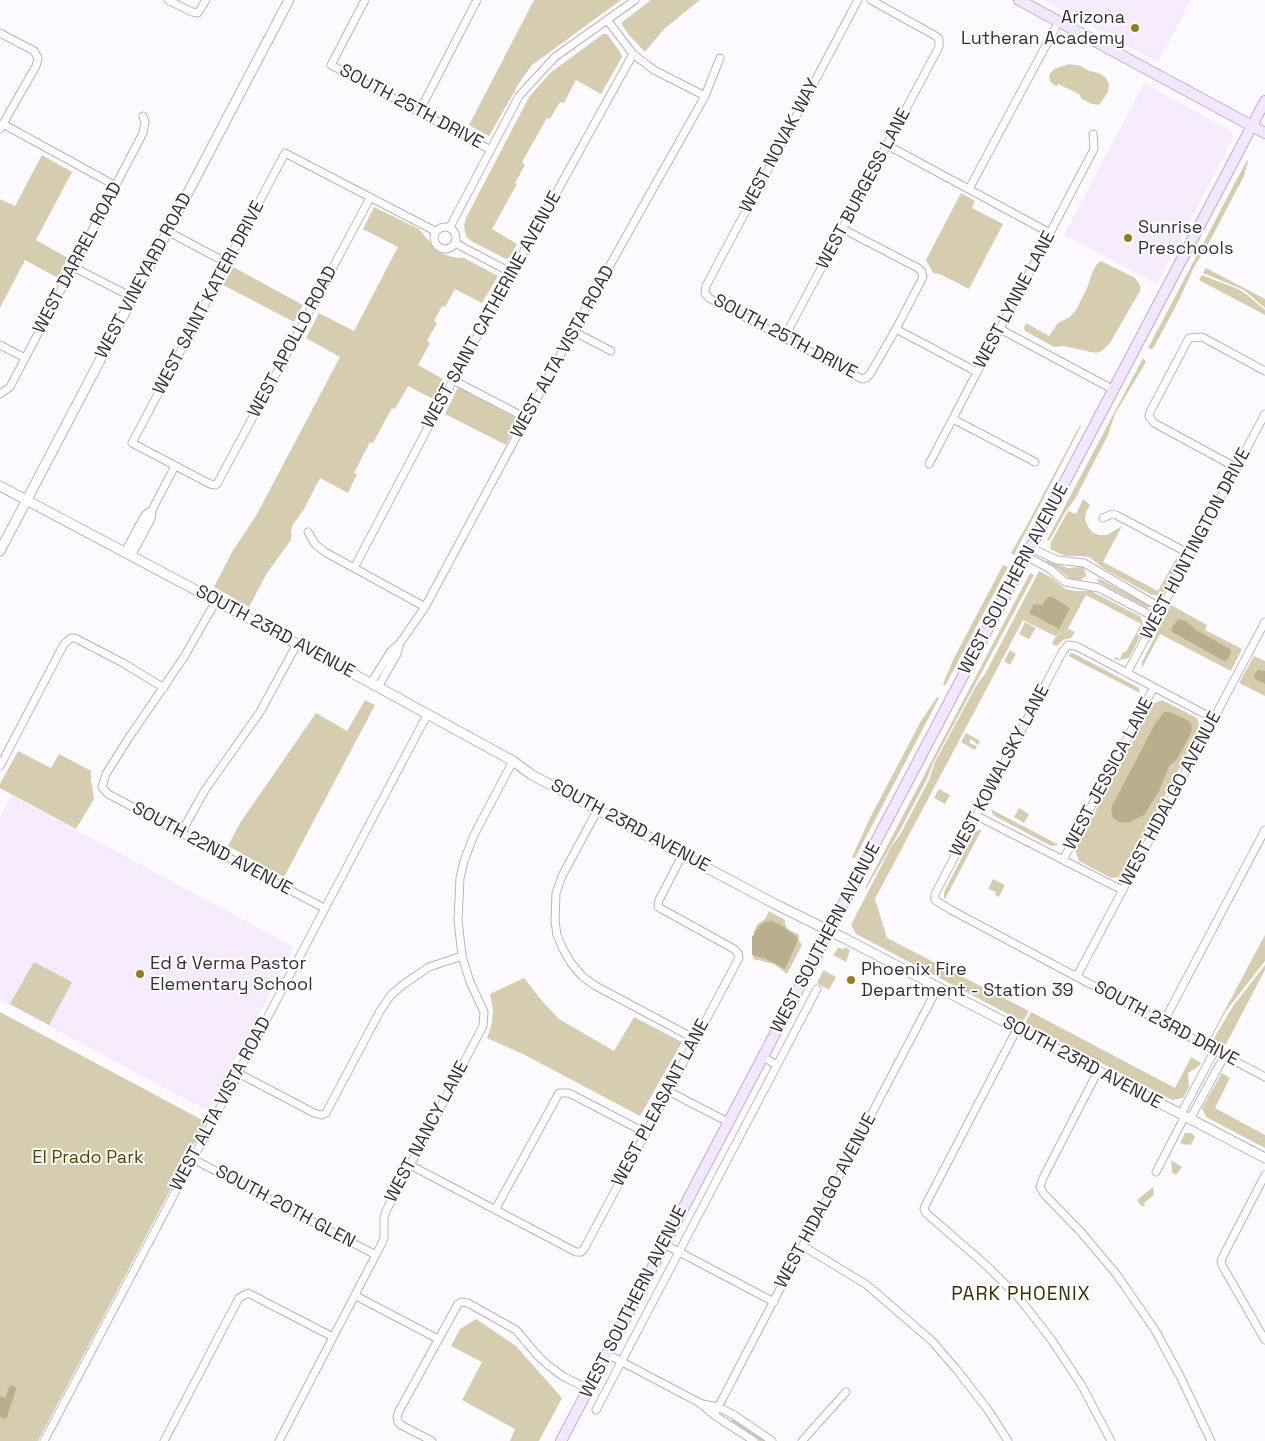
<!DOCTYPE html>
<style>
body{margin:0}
canvas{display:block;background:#fdfaff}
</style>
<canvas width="1265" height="1441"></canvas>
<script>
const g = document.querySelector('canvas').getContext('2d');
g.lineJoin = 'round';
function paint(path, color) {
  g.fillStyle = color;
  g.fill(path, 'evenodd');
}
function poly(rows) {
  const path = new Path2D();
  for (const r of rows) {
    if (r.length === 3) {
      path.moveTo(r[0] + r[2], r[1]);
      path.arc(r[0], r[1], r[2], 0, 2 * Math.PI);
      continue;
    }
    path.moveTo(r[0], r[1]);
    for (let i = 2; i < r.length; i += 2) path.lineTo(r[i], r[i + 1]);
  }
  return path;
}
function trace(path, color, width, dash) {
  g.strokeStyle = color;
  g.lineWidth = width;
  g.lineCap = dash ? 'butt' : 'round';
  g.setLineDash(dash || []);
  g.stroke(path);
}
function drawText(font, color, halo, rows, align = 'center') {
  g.font = font + ' "Space Grotesk",sans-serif';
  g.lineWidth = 4;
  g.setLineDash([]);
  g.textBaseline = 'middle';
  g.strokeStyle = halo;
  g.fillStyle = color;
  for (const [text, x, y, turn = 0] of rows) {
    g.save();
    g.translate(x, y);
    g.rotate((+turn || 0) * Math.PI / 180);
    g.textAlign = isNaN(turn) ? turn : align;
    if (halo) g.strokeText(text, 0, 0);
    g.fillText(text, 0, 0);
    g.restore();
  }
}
paint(poly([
 [1043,0,1191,0,1158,62],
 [1144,83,1229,130,1233,135,1231,142,1157,284,1064,235],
 [11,795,294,947,208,1111,0,1000,0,817]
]), '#f5ebfc');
paint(poly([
 [534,0,621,0,532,65,521,80,489,136,469,125],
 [651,0,700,0,664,29,645,52,628,34,621,23],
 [603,34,607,34,620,52,622,57,601,94,576,80,564,103,560,102,550,119,547,118,522,162,525,165,515,183,517,184,492,229,517,244,509,258,506,259,471,241,466,236,464,226,466,218,529,97,550,73],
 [1069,64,1081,66,1089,71,1099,73,1106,78,1109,84,1108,92,1099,105,1092,104,1082,99,1079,94,1058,84,1057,86,1054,85,1050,81,1049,75,1054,69],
 [42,155,72,172,36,240,68,258,58,278,25,260,0,308,0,199,15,206],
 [1247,160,1248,161,1244,176,1212,237,1193,269,1180,298,1154,347,1152,349,1148,348],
 [961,193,975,201,972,208,1003,224,969,289,940,274,933,273,926,260],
 [374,207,419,229,438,252,452,257,464,258,498,276,482,303,455,289,445,307,442,306,434,321,437,323,427,341,430,343,418,365,443,379,433,399,408,386,395,409,392,408,373,443,370,442,354,473,357,474,348,493,320,478,304,509,292,526,291,533,291,540,267,573,249,607,214,587,232,552,257,514,340,357,306,338,319,313,354,331,398,247,363,229],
 [1101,261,1135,278,1140,285,1140,291,1110,343,1102,351,1096,353,1063,346,1054,347,1025,331,1024,328,1026,323,1049,336,1058,323,1070,317,1076,310,1087,288,1093,271,1097,264],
 [233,267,303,305,294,322,223,285],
 [1206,268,1265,299,1265,308,1244,290,1203,273],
 [1202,275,1238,289,1246,294,1265,310,1265,315,1199,280],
 [1143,358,1146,362,1115,414,1108,435,1075,499,1066,511,1049,541,1047,540],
 [458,387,516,418,517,421,506,445,445,414],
 [1080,425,1081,426,1014,555,1011,553,1028,523],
 [1083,499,1090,505,1086,512,1085,519,1088,527,1093,533,1099,535,1107,535,1122,526,1103,562,1158,591,1177,557,1178,564,1162,595,1152,595,1106,570,1089,557,1080,556,1065,556,1050,549,1051,542,1067,513,1068,511,1076,514],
 [1046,560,1068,568,1083,567,1085,570,1086,576,1081,580,1070,579,1058,569,1047,563],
 [1003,565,1008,567,945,686,943,684,953,660],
 [1039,571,1052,578,1065,589,1076,591,1091,591,1141,617,1144,629,1129,658,1118,660,1114,659,1115,657,1120,659,1123,652,1126,652,1141,624,1086,595,1067,630,1055,636,1023,620,875,899,887,938,1029,1011,1023,1022,856,934,851,925,891,847,901,833,929,780,935,762,976,686,985,674],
 [1030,573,1034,575,933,763,927,779,899,832,866,889,865,888],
 [1100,579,1149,605,1149,607,1147,608,1098,582,1097,580],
 [1171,605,1207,625,1205,630,1242,649,1231,671,1160,634,1142,668,1142,662],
 [1025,622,1036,628,1029,639,1019,634],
 [1068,629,1075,632,1071,638,1063,640,1057,646,1052,644,1055,637],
 [1010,650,1016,654,1010,665,1004,661],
 [1071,653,1075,654,1139,688,1140,693,1068,656],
 [1254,656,1265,661,1265,696,1239,683],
 [937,697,939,698,855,858,852,857,870,818,921,721],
 [365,700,375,705,284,877,228,846,240,823,316,713,347,731],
 [1162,700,1197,718,1200,729,1122,877,1111,878,1079,861,1075,850,1152,704],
 [966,733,980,741,978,745,971,739,969,743,977,746,975,750,961,742],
 [18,751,51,768,59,754,91,771,91,780,94,799,76,829,0,788,0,784],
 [939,789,950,795,945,804,934,798],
 [1019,808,1029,814,1024,823,1014,817],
 [991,809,1000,814,1059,845,1051,846,993,815],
 [982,829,945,899,944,898,944,892,975,832],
 [993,879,1005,885,999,897,995,895,996,892,988,889],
 [769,911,785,920,785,924,788,929,799,935,799,941,802,945,787,974,774,964,753,959,754,931,757,925,766,918],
 [1265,935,1265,961,1226,1011,1211,1039,1210,1038],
 [845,947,850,950,846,962,833,955,838,948,844,949],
 [34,962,72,982,49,1025,10,1004],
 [1265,965,1265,970,1225,1046,1213,1040,1233,1006],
 [823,971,825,971,836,977,829,990,817,983],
 [524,978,542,1001,559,1019,614,1051,634,1017,682,1042,640,1116,523,1054,487,1038,492,1023,493,1010,490,994],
 [0,1012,206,1122,38,1441,0,1441],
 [1031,1012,1175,1088,1191,1057,1201,1063,1198,1067,1188,1073,1189,1087,1183,1098,1172,1100,1025,1023],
 [1222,1073,1230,1078,1215,1108,1265,1135,1265,1148,1206,1117,1202,1108],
 [1185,1133,1192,1133,1195,1137,1191,1145,1186,1144,1185,1145,1180,1143],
 [1171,1160,1182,1167,1176,1175,1172,1172],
 [1153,1187,1154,1195,1144,1203,1145,1206,1141,1206,1137,1200],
 [476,1319,516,1346,562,1398,539,1441,510,1441,515,1429,462,1400,482,1362,451,1346,460,1329],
 [732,1419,734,1419,767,1441,760,1441,732,1422]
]), '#d6cdb0');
paint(poly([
 [1048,597,1052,597,1070,608,1059,629,1029,613,1034,604,1042,605],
 [1178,619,1186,621,1196,630,1230,649,1231,653,1227,660,1224,661,1174,633,1171,631,1172,627],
 [1258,670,1265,671,1265,684,1255,679,1254,675],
 [1164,712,1170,712,1185,719,1191,723,1192,731,1177,759,1169,766,1159,791,1144,815,1128,823,1119,822,1113,818,1111,808,1155,724],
 [768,921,771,921,781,925,797,937,797,942,785,969,766,959,752,955,752,937,761,924],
 [10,1385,17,1387,6,1419,0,1417,0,1396,5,1398]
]), '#baaf8c');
const minor = poly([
 [168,0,192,12,198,13,206,0],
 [365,0,331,65,491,150],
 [608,21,633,54,654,70,705,96],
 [0,33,34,51,38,58,36,66,0,129],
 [419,112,477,0],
 [3,124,116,186],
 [887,145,1050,233],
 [969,189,1059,21],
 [370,198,217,484,215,485,210,484,132,443,285,153,435,231],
 [445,238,11],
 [450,227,519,96,555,57,635,0],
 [843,229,918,268,922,272,923,277,896,329,870,374,866,378,862,379,709,298,705,293,706,286,858,0],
 [167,231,227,263],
 [455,243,512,273],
 [73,267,132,297],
 [896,329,977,372],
 [1000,329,1114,390],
 [573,331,611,351],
 [784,338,939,47,939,39,934,35,871,0],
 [0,345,25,358],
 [453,380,526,418],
 [0,394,10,387,143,133,145,122,143,116],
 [953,419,1035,462],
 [929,464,1094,149,1093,134],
 [1237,468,1154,423,1149,416,1150,412,1189,338,1202,337,1265,371],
 [1103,518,1112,514,1116,515,1190,554],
 [308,532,315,544,325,552,425,607],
 [1031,548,1057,560,1084,563,1161,608],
 [125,552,145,515,152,510,175,466],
 [131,556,151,519,152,510],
 [1026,556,1050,569,1065,582,1099,588,1156,618],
 [354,568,453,380,633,54],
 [216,601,184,657,128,739,106,774,102,787,108,794,324,908],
 [1127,673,1265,414],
 [371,683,391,651,400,643,425,607,573,331,705,96,720,58],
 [378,687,397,654,400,643],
 [1214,719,1076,646,1068,645,1063,651,935,894,935,900,951,910,1265,1077],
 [0,766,64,644,71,638,75,638,123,663,164,688],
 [598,809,562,876,556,893,555,921,557,935,563,949,571,963,582,976,594,985,695,1039],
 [977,816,1122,890],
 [181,833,205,790,260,712,297,644],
 [1063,860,1154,687],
 [1077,976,1265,622],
 [1163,1023,1265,830],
 [1017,1029,926,1204,924,1209,926,1213,987,1266,1019,1298,1051,1339,1082,1386,1111,1441],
 [763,1057,777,1065],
 [1098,1071,1043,1178,1040,1187,1044,1194,1081,1232,1117,1275,1155,1330,1180,1376,1211,1441],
 [238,1073,314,1113,321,1115,326,1113,380,1011,391,995,404,984,429,967,462,956],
 [668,1091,728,1122],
 [1181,1114,1215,1050],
 [1190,1119,1225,1055],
 [193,1159,376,1255],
 [410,1165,576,1252,581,1252,584,1249,739,958,738,953,734,949,658,907,659,900,683,854],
 [1156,1172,1185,1116],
 [1265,1175,1221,1260,1222,1265,1265,1340],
 [495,1210,559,1093,569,1093,646,1133],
 [664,1244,774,1302],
 [803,1246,867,1285,932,1341,957,1370,988,1410,1008,1441],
 [356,1296,438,1339],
 [607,1354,700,1403,714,1415,754,1441],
 [703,1404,718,1407,734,1415,772,1441],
 [596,1410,817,989],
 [714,1415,938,987],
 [44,1441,427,715],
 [164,1441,239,1298,248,1293,333,1337],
 [279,1441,381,1245,384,1238,384,1218,386,1211,483,1026,484,1012,470,982,462,956,458,920,460,878,464,861,474,835,513,761],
 [432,1441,401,1425,398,1422,397,1417,399,1411,458,1304,462,1302,468,1303,516,1330,538,1356,549,1366,564,1377,589,1389],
 [802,1441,846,1392]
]);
const tertiary = poly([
 [0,486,378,687,513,761,532,775,775,904,846,939,1265,1158],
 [0,551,289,0]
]);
const secondary = poly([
 [1019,0,1265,133],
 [561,1441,1265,101]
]);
trace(minor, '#bcb0c5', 9);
trace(tertiary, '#bcb0c5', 11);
trace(secondary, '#bcb0c5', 12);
trace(minor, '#fff', 7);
trace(tertiary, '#fff', 9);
trace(secondary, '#f5e6ff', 10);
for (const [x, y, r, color] of [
 [1135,28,5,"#967d25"],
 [1128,238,5,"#967d25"],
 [140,974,5,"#967d25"],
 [851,980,5,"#967d25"]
]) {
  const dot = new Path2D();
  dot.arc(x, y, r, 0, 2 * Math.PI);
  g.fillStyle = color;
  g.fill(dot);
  trace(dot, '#fff', 2);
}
drawText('18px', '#342f37', '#fff', [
 ["Arizona",1125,18,"right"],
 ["Lutheran Academy",1125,39,"right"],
 ["Sunrise",1138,228],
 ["Preschools",1138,249],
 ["Ed & Verma Pastor",150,964],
 ["Elementary School",150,985],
 ["Phoenix Fire",861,970],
 ["Department - Station 39",861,991]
], 'left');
drawText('18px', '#342f37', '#fff', [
 ["SOUTH 25TH DRIVE",411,107,28],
 ["WEST NOVAK WAY",780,146,-62],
 ["WEST BURGESS LANE",864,189,-62],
 ["WEST DARREL ROAD",78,258,-62],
 ["WEST VINEYARD ROAD",144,276,-62],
 ["WEST SAINT KATERI DRIVE",209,298,-62],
 ["WEST LYNNE LANE",1015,300,-62],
 ["WEST SAINT CATHERINE AVENUE",492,310,-61],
 ["SOUTH 25TH DRIVE",785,337,28],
 ["WEST APOLLO ROAD",293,342,-62],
 ["WEST ALTA VISTA ROAD",563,352,-61],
 ["WEST HUNTINGTON DRIVE",1196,544,-62],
 ["WEST SOUTHERN AVENUE",1014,579,-62],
 ["SOUTH 23RD AVENUE",275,632,28],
 ["WEST KOWALSKY LANE",1000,771,-62],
 ["WEST JESSICA LANE",1109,774,-62],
 ["WEST HIDALGO AVENUE",1171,799,-62],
 ["SOUTH 23RD AVENUE",630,826,28],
 ["SOUTH 22ND AVENUE",212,849,28],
 ["WEST SOUTHERN AVENUE",826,938,-62],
 ["SOUTH 23RD DRIVE",1166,1024,28],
 ["SOUTH 23RD AVENUE",1082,1063,28],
 ["WEST PLEASANT LANE",661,1103,-62],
 ["WEST ALTA VISTA ROAD",221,1104,-62],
 ["WEST NANCY LANE",427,1132,-62],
 ["WEST HIDALGO AVENUE",826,1201,-62],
 ["SOUTH 20TH GLEN",285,1207,28],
 ["WEST SOUTHERN AVENUE",634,1302,-63]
]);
drawText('18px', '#524100', '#fff', [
 ["El Prado Park",88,1158]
]);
g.letterSpacing = '1px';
drawText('19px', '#3b2f04', '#fff', [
 ["PARK PHOENIX",1021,1295]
]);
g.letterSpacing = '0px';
</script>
